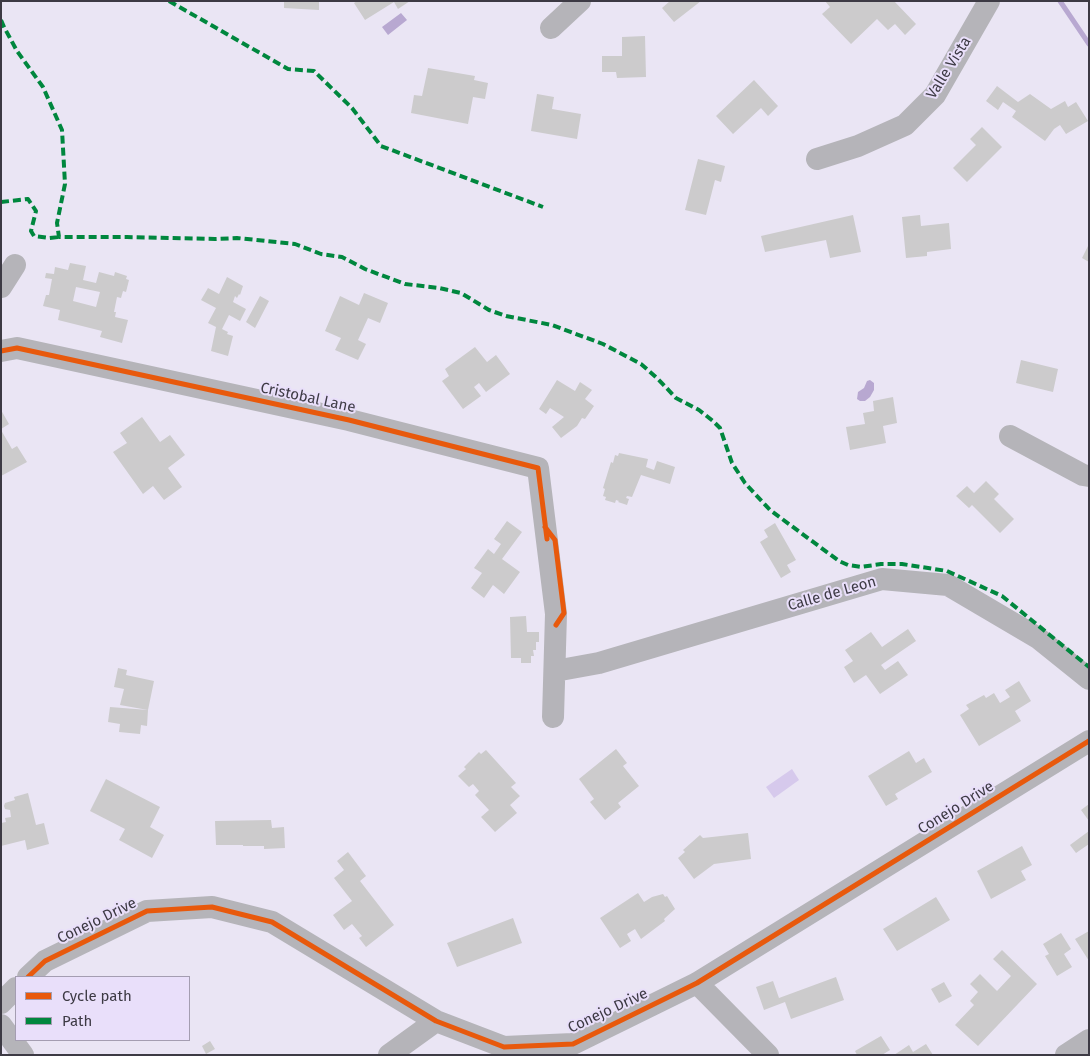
<!DOCTYPE html>
<style>
body{margin:0}
#map{position:relative;width:1090px;height:1056px;overflow:hidden;background:#eae5f4;font-family:"Fira Sans",sans-serif}
canvas{display:block}
.frame{position:absolute;inset:0;border:2px solid #3d3a44;pointer-events:none}
.legend{position:absolute;left:15px;top:976px;width:175px;height:65px;box-sizing:border-box;background:#e9dffa;border:1px solid #a49db1;margin:0;padding:6px 9px;list-style:none;font-size:15px;color:#3d3a44}
.legend li{display:flex;align-items:center;gap:10px;height:25px}
.legend b{width:25px;border:1px solid #a49db1}
</style>
<div id="map">
<canvas width="1090" height="1056"></canvas>
<div class="frame"></div>
<ul class="legend">
<li><b style="height:6px;background:#e8590c"></b>Cycle path</li>
<li><b style="height:6px;background:#00873e"></b>Path</li>
</ul>
</div>
<script>
const g = document.querySelector('canvas').getContext('2d');
g.lineJoin = 'round';
function paint(path, color) {
  g.fillStyle = color;
  g.fill(path, 'evenodd');
}
function poly(rows) {
  const path = new Path2D();
  for (const r of rows) {
    path.moveTo(r[0], r[1]);
    for (let i = 2; i < r.length; i += 2) path.lineTo(r[i], r[i + 1]);
  }
  return path;
}
function trace(path, color, width, dash) {
  g.strokeStyle = color;
  g.lineWidth = width;
  g.lineCap = dash ? 'butt' : 'round';
  g.setLineDash(dash || []);
  g.stroke(path);
}
function drawText(font, color, halo, rows, align = 'center') {
  g.font = font + ' "Fira Sans",sans-serif';
  g.lineWidth = 4;
  g.setLineDash([]);
  g.textBaseline = 'middle';
  g.strokeStyle = halo;
  g.fillStyle = color;
  for (const [text, x, y, turn = 0] of rows) {
    g.save();
    g.translate(x, y);
    g.rotate((+turn || 0) * Math.PI / 180);
    g.textAlign = isNaN(turn) ? turn : align;
    if (halo) g.strokeText(text, 0, 0);
    g.fillText(text, 0, 0);
    g.restore();
  }
}
paint(poly([
 [792,769,799,780,774,798,766,787]
]), '#d6c9ec');
paint(poly([
 [401,13,407,20,388,35,382,27],
 [870,380,874,383,874,390,870,397,865,401,860,401,857,399,858,392,864,388,867,381]
]), '#b8a8d1');
trace(poly([
 [1060,1,1089,44]
]), '#b8a8d1', 5);
paint(poly([
 [284,1,319,1,319,10,284,8],
 [357,1,410,1,398,9,394,2,365,20,354,3],
 [670,1,701,1,674,22,662,8],
 [825,1,894,1,916,24,905,35,895,24,888,30,877,19,851,44,822,14,830,7],
 [645,36,646,77,617,78,616,72,602,72,602,56,622,56,622,37],
 [428,68,475,76,474,80,488,83,485,99,473,97,468,124,411,113,414,95,422,96],
 [754,80,778,106,768,116,761,108,733,134,716,116],
 [997,86,1018,102,1030,94,1051,109,1065,101,1068,107,1076,102,1088,121,1066,134,1060,125,1054,129,1045,141,1012,117,1016,111,1003,102,998,110,986,101],
 [537,94,554,97,552,109,581,114,577,139,531,131],
 [982,127,1002,147,967,182,953,168,976,145,970,139],
 [698,159,725,166,721,182,715,180,706,215,685,210],
 [853,215,861,252,830,258,826,240,765,252,761,236],
 [920,215,921,226,949,223,951,249,927,252,927,256,906,258,902,217],
 [1089,244,1089,262,1082,258],
 [70,263,86,266,83,280,96,283,99,272,114,276,115,272,127,276,126,279,129,280,126,292,123,291,121,298,117,297,114,312,116,312,115,317,128,320,122,343,100,337,102,331,58,320,60,310,43,306,46,295,49,295,52,279,45,278,46,273,54,274,55,267,68,270],
 [76,287,100,292,96,307,73,301],
 [227,277,243,286,240,295,239,294,237,298,235,296,233,302,246,309,240,321,229,315,222,329,228,332,227,334,233,336,228,356,211,351,216,327,208,323,216,308,201,300,208,288,219,294],
 [364,293,388,303,380,323,368,318,358,340,366,344,358,360,335,350,341,338,325,331,340,296,359,305],
 [260,296,269,301,255,328,246,322],
 [475,347,487,362,496,355,510,374,486,392,479,383,474,387,481,396,463,409,442,381,449,376,445,369],
 [1021,360,1058,369,1053,392,1016,383],
 [557,380,575,391,580,382,592,390,585,399,594,406,585,419,582,418,577,426,561,438,552,427,564,417,550,408,546,414,539,409],
 [893,397,897,423,883,426,886,443,850,450,846,427,865,424,863,413,874,411,873,401],
 [1,410,9,424,1,429],
 [142,417,160,442,170,435,185,455,168,468,182,487,164,500,153,486,143,494,113,452,127,443,120,433],
 [1,430,12,449,17,446,27,462,1,476],
 [619,453,648,459,646,467,654,470,657,461,675,467,670,484,641,475,632,497,627,496,626,498,629,499,627,505,618,502,619,501,616,500,615,503,605,500,606,497,603,496,605,489,603,488,611,462,613,463,615,455,618,456],
 [986,481,999,494,994,499,1014,519,1000,533,972,505,969,508,956,496,967,486,974,493],
 [507,521,522,532,502,559,520,572,504,594,493,585,484,598,471,588,482,573,474,568,488,549,494,554,501,544,494,539],
 [775,523,796,560,787,565,791,572,781,578,760,542,768,537,764,530],
 [526,616,527,632,539,632,539,642,536,642,536,650,533,650,534,656,531,656,531,663,521,663,521,658,511,658,510,617],
 [908,629,916,641,881,665,885,670,898,661,908,675,880,694,866,675,854,683,844,667,853,661,845,650,871,632,882,647],
 [118,668,127,670,126,675,154,681,148,710,120,705,124,689,114,687],
 [1019,681,1031,701,1015,711,1021,721,979,746,960,715,969,709,966,705,984,695,986,698,994,693,1000,703,1010,697,1005,690],
 [110,707,148,710,147,726,141,725,140,734,119,732,120,724,108,722],
 [616,749,627,763,623,766,639,786,618,803,621,807,605,820,590,802,594,799,579,779],
 [486,750,516,783,511,787,520,796,510,805,517,813,495,832,481,817,489,810,475,795,479,791,473,784,469,787,458,776,466,769,464,767,479,752,481,754],
 [909,751,916,763,924,758,932,772,895,794,898,799,886,806,868,776],
 [106,779,160,807,150,827,164,835,152,858,119,840,125,829,90,811],
 [28,793,36,825,44,823,49,844,27,850,25,840,1,846,1,823,6,822,5,818,11,817,10,810,5,809,4,806,5,803,15,800,14,797],
 [1089,804,1089,821,1081,810],
 [271,820,272,828,284,827,285,848,264,849,264,846,243,846,243,845,216,845,215,821],
 [1089,831,1089,844,1076,853,1070,845],
 [748,833,751,859,714,864,694,879,678,858,685,852,683,850,700,835,703,838],
 [1022,846,1032,865,1021,871,1026,880,991,899,977,871],
 [348,852,366,876,360,881,394,925,366,947,359,938,362,936,352,924,344,930,333,915,352,901,334,878,344,870,337,861],
 [638,893,644,902,652,897,663,894,665,897,667,896,675,909,664,919,665,921,641,939,635,929,627,934,631,941,620,948,600,918],
 [936,897,950,920,897,951,883,929],
 [513,918,522,943,457,967,447,943],
 [1089,931,1089,961,1075,939],
 [1061,933,1071,949,1064,954,1072,967,1057,976,1045,956,1049,954,1043,944],
 [1002,950,1037,984,978,1046,955,1025,974,1005,970,1001,978,992,970,984,980,974,997,991,1011,976,993,959],
 [836,977,844,1000,791,1019,785,1002,764,1010,756,987,773,981,779,998],
 [944,982,952,996,939,1003,931,989],
 [881,1036,890,1050,882,1055,857,1055,855,1051],
 [210,1041,215,1049,206,1054,202,1046],
 [926,1044,933,1055,894,1055,909,1045,913,1052]
]), '#cccbcc');
trace(poly([
 [551,28,580,1],
 [817,159,858,146,905,125,935,95,989,1],
 [1,287,15,265],
 [1,351,17,348,349,420,538,468,556,614,553,717],
 [1010,436,1083,475,1089,476],
 [555,671,599,663,882,579,948,585,1038,638,1089,679],
 [28,977,45,961,147,911,212,907,272,922,436,1021,504,1047,573,1044,697,983,1089,741],
 [697,983,768,1055],
 [1,1003,16,988],
 [1,1025,23,1055],
 [389,1055,436,1021],
 [1066,1055,1089,1040]
]), '#b5b4b9', 22);
trace(poly([
 [169,1,288,69,314,71,352,108,381,146,543,207],
 [1,20,4,27,17,51,43,87,62,130,65,184,57,223,59,237,127,237,215,239,237,238,295,244,321,254,342,257,365,269,405,284,439,288,461,293,489,310,506,316,552,325,603,344,641,364,658,379,676,398,699,410,713,421,720,428,732,463,745,483,756,495,770,510,839,561,848,565,861,567,881,564,902,564,947,571,1002,596,1089,667],
 [1,202,28,199,36,211,31,231,34,236,49,238,59,237]
]), '#00873e', 4, [8, 4]);
trace(poly([
 [1,351,17,348,349,420,538,468,547,539],
 [545,527,555,540,564,613,556,625],
 [28,977,45,961,147,911,212,907,272,922,436,1021,504,1047,573,1044,697,983,1089,741]
]), '#e8590c', 5);
drawText('15px', '#3d3a44', '#e9dffa', [
 ["Valle Vista",949,68,-58],
 ["Cristobal Lane",308,398,12],
 ["Calle de Leon",832,594,-16],
 ["Conejo Drive",956,808,-32],
 ["Conejo Drive",97,921,-26],
 ["Conejo Drive",608,1011,-25]
]);
</script>
